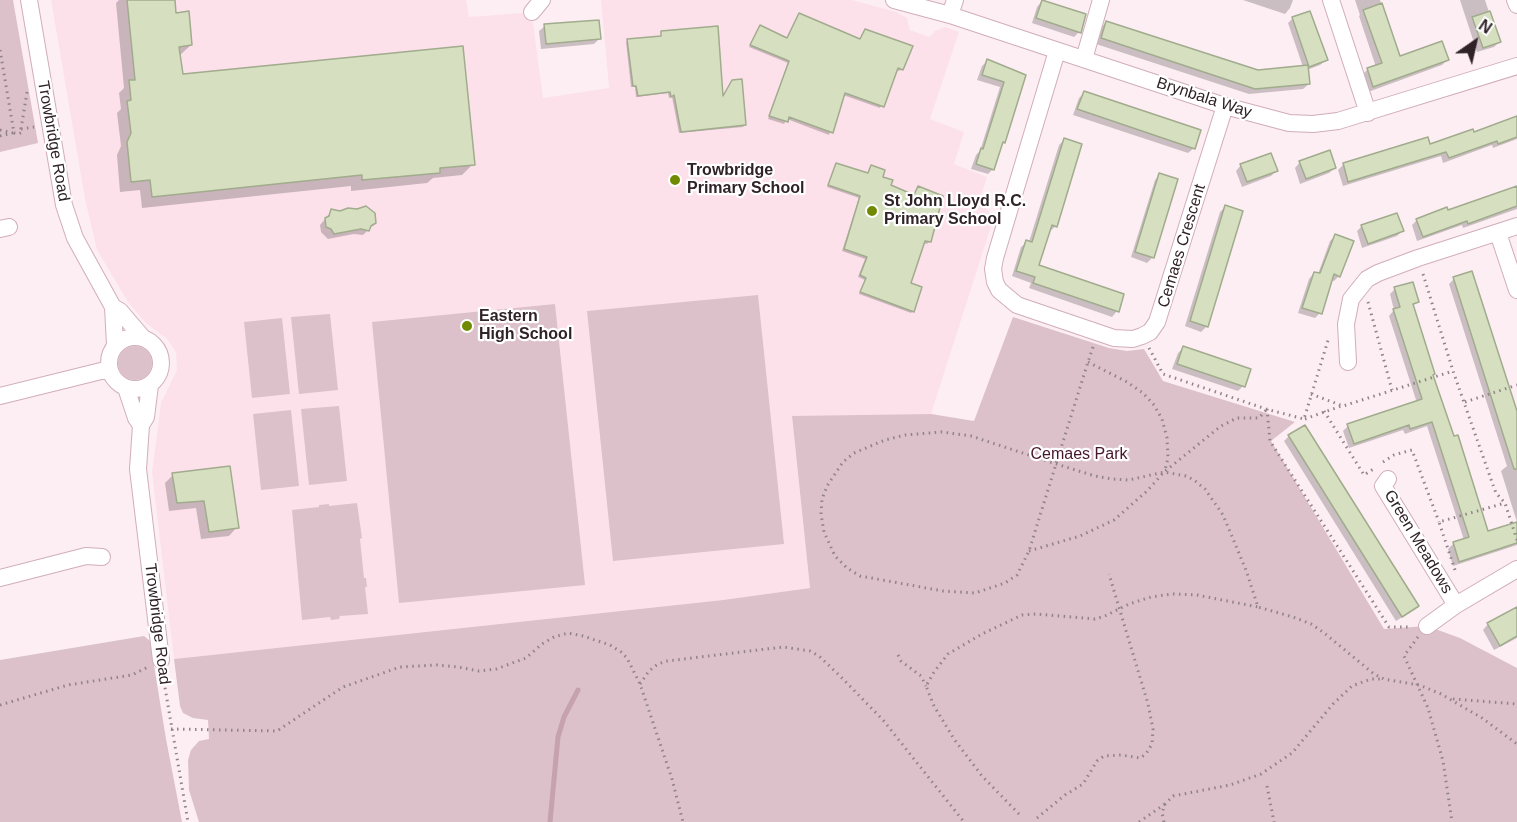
<!DOCTYPE html>
<style>
body{margin:0}
#map{position:relative;width:1517px;height:822px;overflow:hidden;background:#fdeef3;font-family:Helvetica,sans-serif}
canvas{display:block}
.north{position:absolute;left:1445px;top:12px;width:60px;height:60px;-webkit-text-stroke:4px #fff;paint-order:stroke;rotate:34deg;font-size:16px;font-weight:700;line-height:24px;text-align:center;color:#302327}
.north::after{content:'';display:block;margin:auto;width:21px;height:27px;background:#302327;clip-path:polygon(50% 0,100% 100%,50% 72%,0 100%)}
</style>
<div id="map">
<canvas width="1517" height="822"></canvas>
<div class="north">N</div>
</div>
<script>
const g = document.querySelector('canvas').getContext('2d');
g.lineJoin = 'round';
function paint(path, color) {
  g.fillStyle = color;
  g.fill(path, 'evenodd');
}
function poly(rows) {
  const path = new Path2D();
  for (const r of rows) {
    if (r.length === 3) {
      path.moveTo(r[0] + r[2], r[1]);
      path.arc(r[0], r[1], r[2], 0, 2 * Math.PI);
      continue;
    }
    path.moveTo(r[0], r[1]);
    for (let i = 2; i < r.length; i += 2) path.lineTo(r[i], r[i + 1]);
  }
  return path;
}
function trace(path, color, width, dash) {
  g.strokeStyle = color;
  g.lineWidth = width;
  g.lineCap = dash ? 'butt' : 'round';
  g.setLineDash(dash || []);
  g.stroke(path);
}
function drawText(font, color, halo, rows, align = 'center') {
  g.font = font + ' Helvetica,sans-serif';
  g.lineWidth = 4.5;
  g.setLineDash([]);
  g.textBaseline = 'middle';
  g.strokeStyle = halo;
  g.fillStyle = color;
  for (const [text, x, y, turn = 0] of rows) {
    g.save();
    g.translate(x, y);
    g.rotate((+turn || 0) * Math.PI / 180);
    g.textAlign = isNaN(turn) ? turn : align;
    if (halo) g.strokeText(text, 0, 0);
    g.fillText(text, 0, 0);
    g.restore();
  }
}
paint(poly([
 [51,0,466,0,469,17,522,13,533,23,543,98,609,88,601,0,852,0,896,12,907,18,910,30,929,37,935,31,945,27,959,32,930,119,964,132,954,164,987,177,978,205,986,208,991,215,992,223,931,414,792,417,810,588,723,600,174,659,152,472,161,403,177,370,176,352,167,339,145,322,128,302,97,250,85,199]
]), '#fde1ea');
paint(poly([
 [0,0,13,0,38,143,0,152],
 [758,295,784,544,613,561,587,311],
 [555,304,585,585,399,603,372,322],
 [330,314,338,390,299,394,291,317],
 [1013,317,1109,348,1127,351,1144,349,1163,381,1295,422,1271,441,1384,629,1427,626,1460,638,1517,668,1517,822,199,822,189,790,188,760,191,750,199,741,209,739,208,720,193,718,183,713,180,706,174,659,723,600,810,588,792,416,931,414,974,421],
 [282,318,290,394,252,398,244,322],
 [135,363,17],
 [339,406,347,481,309,485,301,409],
 [291,410,299,486,261,490,253,414],
 [357,503,362,538,360,539,364,578,366,578,367,587,365,587,368,614,340,616,339,619,331,620,330,617,302,620,292,510,319,507,319,505,329,504,329,506],
 [144,636,150,641,166,739,182,822,0,822,0,660]
]), '#dcc1ca');
paint(poly([
 [119,0,173,0,175,15,191,45,179,56,182,76,473,164,462,175,433,178,427,183,351,191,351,186,142,208,140,190,120,192,117,155,121,146,117,113,121,109,119,93,124,88,116,3],
 [1243,0,1293,0,1290,8,1285,14],
 [1355,0,1380,0,1399,58,1447,60,1442,65,1368,92,1362,75,1367,70,1376,67,1359,16,1360,15],
 [1460,0,1485,0,1499,42,1494,47,1477,52],
 [1042,1,1079,32,1074,37,1032,23,1037,7],
 [797,18,859,40,865,31,902,69,899,71,895,69,880,108,843,95,829,135,787,119,784,124,768,119,788,63,749,47,758,30,786,39],
 [1293,18,1326,60,1320,65,1307,70,1309,84,1303,89,1249,94,1096,44,1101,28,1106,22,1257,71,1303,67,1288,23],
 [545,26,599,39,594,44,541,49,539,31],
 [662,33,722,99,732,81,745,125,743,127,679,133,672,97,669,98,668,93,636,97,635,87,631,87,626,42,628,40,660,38],
 [987,61,1025,76,1004,142,1001,146,993,169,988,174,971,169,976,155,980,151,1000,87,977,80,982,66],
 [1084,93,1194,148,1188,153,1073,115,1079,98],
 [1517,118,1517,139,1493,148,1492,145,1443,163,1441,156,1343,186,1338,170,1343,165,1427,139,1429,146,1473,134],
 [1064,140,1056,226,1050,231,1048,230,1037,266,1117,311,1112,317,1029,288,1031,283,1012,276,1021,247,1027,242,1029,242,1059,145],
 [1300,162,1335,168,1329,173,1300,184,1295,168],
 [837,165,867,174,872,167,889,186,913,197,918,188,930,241,927,244,923,243,909,284,913,311,911,313,859,294,865,280,858,277,865,259,842,251,859,198,827,187],
 [1241,165,1276,171,1271,176,1242,187,1236,171],
 [1160,175,1153,257,1147,263,1131,257,1155,180],
 [1517,188,1517,209,1463,228,1462,225,1417,241,1412,225,1417,220,1447,212],
 [1225,207,1207,326,1201,332,1185,326,1220,212],
 [358,210,368,230,363,235,354,234,328,239,321,232,320,225,332,211,340,212],
 [1362,226,1402,231,1397,236,1362,248,1357,231],
 [1335,236,1339,276,1334,281,1330,280,1320,313,1315,318,1298,313,1309,279,1314,273,1318,274,1330,241],
 [1454,279,1517,417,1517,522,1501,471,1507,466,1449,284],
 [1395,289,1417,302,1412,307,1432,375,1487,533,1517,523,1517,545,1453,566,1448,549,1453,544,1464,540,1427,426,1405,434,1403,430,1349,448,1343,431,1348,426,1417,403,1389,316,1394,310,1390,294],
 [1183,348,1243,386,1238,391,1172,369,1178,353],
 [1289,436,1418,605,1412,611,1396,621,1284,441],
 [173,475,237,527,229,536,201,539,196,508,169,511,165,483],
 [1517,608,1517,638,1494,650,1483,630,1488,624]
]), '#0003');
trace(poly([
 [550,822,558,737,564,717,578,690]
]), '#c6a1ae', 5);
const building = poly([
 [127,0,175,0,176,13,189,11,192,45,179,47,183,74,463,46,475,165,440,168,440,173,362,180,362,175,152,197,150,180,131,182,127,142,131,133,127,101,131,100,129,80,135,80,127,0],
 [1042,0,1086,14,1081,33,1036,18,1042,0],
 [1382,3,1400,56,1442,41,1449,60,1373,87,1367,68,1382,63,1363,10,1382,3],
 [1310,11,1328,60,1309,67,1292,17,1310,11],
 [1490,11,1501,42,1483,48,1472,17,1490,11],
 [799,13,860,39,865,29,913,46,903,70,898,68,884,107,845,93,833,133,789,117,788,122,769,116,789,61,750,45,760,25,787,38,799,13],
 [599,20,601,39,546,44,544,24,599,20],
 [1106,21,1258,70,1308,65,1310,84,1255,89,1101,38,1106,21],
 [718,26,723,96,732,80,742,79,746,125,681,132,674,95,671,97,670,92,638,96,636,86,633,86,627,39,661,36,661,31,718,26],
 [987,59,1026,75,1005,143,1003,142,994,170,976,164,981,148,983,149,1004,82,982,75,987,59],
 [1084,91,1201,130,1195,149,1077,109,1084,91],
 [1517,116,1517,137,1498,144,1497,141,1449,158,1446,152,1348,182,1343,163,1428,137,1430,144,1473,129,1474,132,1517,116],
 [1064,138,1082,144,1057,227,1052,225,1039,265,1124,294,1119,312,1033,283,1035,277,1016,271,1026,240,1032,242,1064,138],
 [1330,150,1336,168,1306,179,1299,161,1330,150],
 [1271,153,1278,171,1247,182,1240,164,1271,153],
 [836,163,868,173,871,165,885,170,883,177,893,180,891,185,914,195,918,186,943,196,931,242,925,241,911,283,922,287,914,312,860,292,866,278,860,275,867,257,844,249,860,196,828,185,836,163],
 [1159,173,1178,179,1154,258,1135,252,1159,173],
 [1517,186,1517,206,1468,224,1467,221,1423,237,1416,219,1447,207,1448,210,1517,186],
 [1225,205,1243,211,1208,327,1190,321,1225,205],
 [366,206,375,213,376,223,371,226,369,231,361,229,334,234,331,229,326,227,325,218,329,216,331,209,340,211,348,208,357,209,366,206],
 [1397,213,1404,231,1368,244,1361,225,1397,213],
 [1335,234,1354,241,1340,277,1334,274,1322,314,1302,308,1314,272,1320,273,1335,234],
 [1472,271,1517,411,1517,469,1514,469,1453,277,1472,271],
 [1413,282,1419,302,1413,304,1435,374,1433,375,1454,436,1458,435,1488,531,1517,522,1517,543,1459,562,1453,542,1469,537,1432,422,1410,429,1409,425,1354,444,1347,424,1422,399,1393,309,1400,307,1394,287,1413,282],
 [1183,346,1251,369,1245,387,1177,364,1183,346],
 [1305,425,1419,606,1402,617,1288,435,1305,425],
 [230,466,239,528,209,532,204,501,177,503,172,473,230,466],
 [1517,607,1517,636,1500,646,1487,623,1517,607]
]);
paint(building, '#d6e0c1');
trace(building, '#a1ab8d', 1.5);
const minor = poly([
 [29,0,64,205,75,238,113,307,115,345],
 [894,0,950,15,1225,106,1289,123,1313,124,1338,121,1517,66],
 [1331,0,1368,113],
 [1515,0,1517,5],
 [532,12,542,0],
 [950,15,955,0],
 [1057,51,995,258,993,269,995,282,999,290,1017,305,1114,338,1133,339,1142,336,1150,332,1157,322,1225,106],
 [1084,59,1101,0],
 [0,229,9,227],
 [1498,233,1517,290],
 [113,307,120,311,143,338],
 [135,363,26],
 [1348,362,1346,324,1351,299,1367,279,1378,273,1418,258,1517,226],
 [126,388,136,418,141,425,138,469,161,660],
 [0,396,101,371,110,371],
 [141,425,146,417,150,385],
 [1388,479,1383,486,1456,605],
 [0,578,86,556,102,557],
 [1427,626,1456,605,1517,569]
]);
trace(minor, '#d1adb9', 18);
trace(poly([
 [0,50,14,133,19,134,22,132,21,129,34,127],
 [21,129,27,92],
 [0,130,13,133],
 [0,136,12,133],
 [1423,274,1453,371,1493,485,1496,493,1505,503,1517,540],
 [1368,302,1392,390],
 [1093,347,1088,362,1056,464,1029,551,1017,575,1005,583,975,593,943,591,860,576,847,568,835,556,824,532,821,514,822,499,827,486,843,462,854,453,885,440,905,435,942,432,971,436,1056,464,1095,476,1112,479,1129,480,1164,472,1186,476,1194,480,1205,489,1223,515,1246,570,1258,607,1293,617,1311,624,1323,632,1374,674,1384,679,1419,685,1441,694,1482,718,1517,744],
 [1149,348,1163,374,1266,409,1304,419,1329,337],
 [1088,362,1127,382,1143,393,1154,405,1162,419,1167,438,1168,458,1165,470],
 [1311,394,1343,406,1453,371],
 [1465,402,1517,385],
 [1267,409,1270,441,1389,627,1411,627],
 [1324,411,1364,475,1375,468],
 [1305,419,1341,406],
 [1383,462,1394,455,1412,450,1439,522],
 [1029,551,1080,536,1114,520,1147,491,1164,472,1221,426,1237,418,1259,418,1267,409],
 [1455,570,1439,522,1505,503],
 [1418,637,1404,656,1428,708,1443,761,1452,822],
 [898,655,901,661,921,676,926,686],
 [163,676,188,822],
 [640,684,649,671,658,664,667,661,783,647,810,651,819,656,840,676,883,720,964,822],
 [1453,699,1517,704],
 [0,705,68,685,132,675,148,667],
 [171,729,277,731,343,687,400,667,437,665,458,667,479,671,496,669,526,658,542,644,554,637,568,633,583,636,610,645,621,652,627,658,640,684,672,779,683,822],
 [1267,786,1274,822],
 [1019,814,982,776,954,739,934,706,926,686,934,672,948,654,982,634,1022,615,1036,614,1095,619,1105,616,1129,604,1151,597,1172,594,1197,595,1258,607],
 [1037,818,1065,795,1083,784,1097,761,1104,756,1121,755,1140,758,1146,754,1152,744,1153,729,1148,704,1109,574],
 [1139,822,1165,804],
 [1164,822,1162,813,1165,804,1173,796,1230,785,1261,774,1292,753,1333,704,1352,686,1371,679,1382,679]
]), '#918387', 3, [1.5, 4.5]);
trace(minor, '#fff', 16);
for (const [x, y, r, color] of [
 [675,180,6,"#708b01"],
 [872,211,6,"#708b01"],
 [467,326,6,"#708b01"]
]) {
  const dot = new Path2D();
  dot.arc(x, y, r, 0, 2 * Math.PI);
  g.fillStyle = color;
  g.fill(dot);
  trace(dot, '#fff', 2);
}
drawText('16px', '#302327', '#fff', [
 ["Brynbala Way",1204,98,18],
 ["Trowbridge Road",53,141,80],
 ["Cemaes Crescent",1182,246,-73],
 ["Green Meadows",1418,542,59],
 ["Trowbridge Road",157,624,83]
]);
drawText('bold 16px', '#302327', '#fff', [
 ["Trowbridge",687,171],
 ["Primary School",687,189],
 ["St John Lloyd R.C.",884,202],
 ["Primary School",884,220],
 ["Eastern",479,317],
 ["High School",479,335]
], 'left');
drawText('16px', '#46172b', '#fff', [
 ["Cemaes Park",1079,455]
]);
</script>
